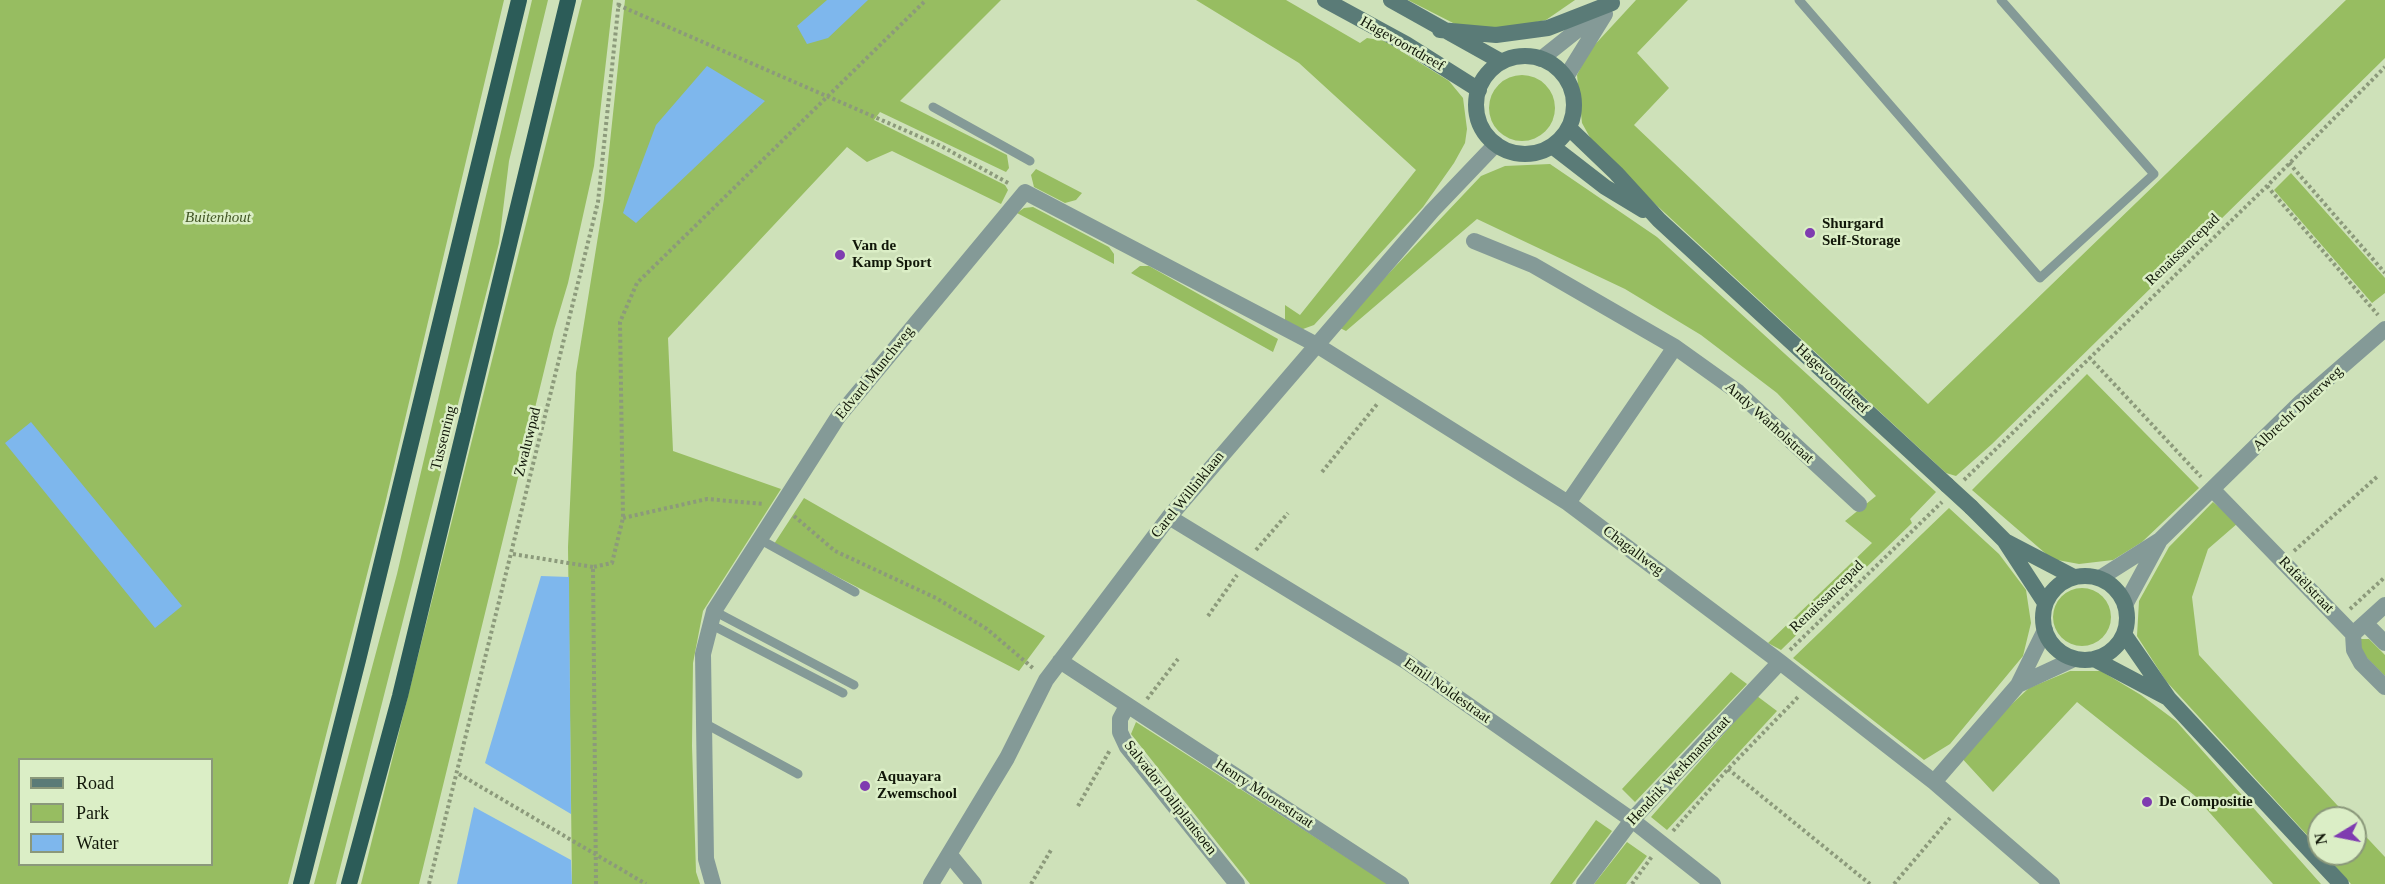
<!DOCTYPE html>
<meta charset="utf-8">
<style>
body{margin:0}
#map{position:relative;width:2385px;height:884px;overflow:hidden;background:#cee1b9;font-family:Georgia,serif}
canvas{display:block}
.legend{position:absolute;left:18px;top:758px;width:195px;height:108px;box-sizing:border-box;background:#dbeec6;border:2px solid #8a987a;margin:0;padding:8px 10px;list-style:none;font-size:18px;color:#111709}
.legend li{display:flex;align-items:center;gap:12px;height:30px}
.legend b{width:30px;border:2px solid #8a987a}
.north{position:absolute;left:2307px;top:806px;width:60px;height:60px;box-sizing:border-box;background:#dbeec6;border:2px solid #8a987a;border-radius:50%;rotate:260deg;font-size:16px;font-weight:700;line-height:24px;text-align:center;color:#111709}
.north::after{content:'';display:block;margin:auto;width:21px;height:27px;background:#7f3cb0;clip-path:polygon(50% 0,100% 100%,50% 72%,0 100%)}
</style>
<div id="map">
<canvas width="2385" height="884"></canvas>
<ul class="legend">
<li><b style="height:8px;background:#5a7b77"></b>Road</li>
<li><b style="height:16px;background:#97bd61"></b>Park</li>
<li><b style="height:16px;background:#7eb7ed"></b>Water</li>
</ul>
<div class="north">N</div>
</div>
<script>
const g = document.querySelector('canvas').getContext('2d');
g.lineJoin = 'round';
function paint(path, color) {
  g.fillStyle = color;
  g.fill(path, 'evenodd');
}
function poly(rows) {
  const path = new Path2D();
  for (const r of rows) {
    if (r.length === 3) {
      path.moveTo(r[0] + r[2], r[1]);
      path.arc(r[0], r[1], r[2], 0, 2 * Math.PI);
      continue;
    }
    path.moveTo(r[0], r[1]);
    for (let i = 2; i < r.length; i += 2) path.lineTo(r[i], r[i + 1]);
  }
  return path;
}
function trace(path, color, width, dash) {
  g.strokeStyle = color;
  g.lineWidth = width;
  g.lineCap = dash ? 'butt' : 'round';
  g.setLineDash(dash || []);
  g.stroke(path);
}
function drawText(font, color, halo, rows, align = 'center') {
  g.font = font + ' Georgia,serif';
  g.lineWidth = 5;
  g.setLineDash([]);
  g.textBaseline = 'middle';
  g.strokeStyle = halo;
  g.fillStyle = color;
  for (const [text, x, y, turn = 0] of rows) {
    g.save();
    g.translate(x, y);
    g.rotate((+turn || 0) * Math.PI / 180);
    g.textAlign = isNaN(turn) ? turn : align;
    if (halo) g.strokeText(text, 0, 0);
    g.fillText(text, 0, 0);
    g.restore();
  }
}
paint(poly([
 [0,0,504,0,385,504,288,884,0,884],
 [20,760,212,760,212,864,20,864],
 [532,0,548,0,509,161,499,243,336,884,314,884,397,574],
 [582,0,613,0,594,166,568,283,554,330,419,884,361,884],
 [625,0,1001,0,900,101,1007,155,1009,168,1006,172,880,112,874,120,1005,185,1008,190,1001,204,892,151,867,162,847,147,668,338,673,451,781,489,703,611,693,663,692,746,696,872,700,884,572,884,568,547,576,373,604,199],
 [1196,0,1286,0,1360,43,1367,38,1385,41,1449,81,1463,98,1467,129,1465,143,1454,163,1423,207,1314,325,1303,329,1291,328,1285,320,1285,305,1300,315,1416,170,1299,63],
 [1408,0,1575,0,1546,20,1503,29,1455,24],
 [1636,0,1688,0,1637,53,1669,88,1634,125,1928,404,2346,0,2385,0,2385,58,1992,444,1956,476,1946,473,1652,201,1593,143,1582,123,1577,75,1589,51],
 [1522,108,33],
 [1550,164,1657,237,1936,492,1910,519,1912,523,1781,650,1768,643,1872,543,1845,521,1876,496,1777,393,1701,335,1625,289,1477,219,1346,331,1338,327,1481,176,1505,166],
 [1036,169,1082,193,1076,200,1065,203,1034,187,1031,175],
 [2291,173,2385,278,2385,293,2372,303,2274,190],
 [1033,207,1109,247,1114,254,1114,264,1017,213,1024,208],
 [1140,266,1149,266,1278,339,1273,352,1131,273],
 [2087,374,2199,488,2142,542,2113,560,2079,564,2052,559,1972,490],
 [804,498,1045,636,1019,671,774,544],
 [2213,502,2238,523,2208,549,2192,597,2199,655,2349,818,2319,818,2319,848,2166,681,2137,636,2139,601,2169,547],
 [1949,508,1999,554,2026,590,2031,623,2023,656,1950,744,1924,760,1793,658],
 [2082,617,29],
 [2359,639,2369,639,2385,655,2385,676,2362,653],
 [2070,671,2101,671,2141,695,2176,721,2321,884,2273,884,2194,795,2077,702,1993,792,1958,754,2029,688],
 [1731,672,1747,684,1635,802,1622,789],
 [1757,696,1777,711,1667,830,1651,817],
 [1136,722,1388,884,1250,884,1131,734],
 [1596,820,1612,831,1572,884,1550,884],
 [2355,825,2385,857,2385,884,2351,884,2324,854,2355,854],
 [1627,842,1647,856,1626,884,1594,884]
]), '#97bd61');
paint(poly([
 [827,0,868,0,828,38,807,44,797,26],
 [707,66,765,101,636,223,623,213,656,125],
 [31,422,182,606,155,628,5,443],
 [541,576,569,577,571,814,485,763],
 [474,807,571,860,572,884,457,884]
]), '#7eb7ed');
trace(poly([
 [618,5,941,146,1010,184],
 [2289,163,2385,273],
 [2267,186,2378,315],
 [2089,357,2201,477],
 [1322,472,1378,403],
 [1964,480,2267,186,2385,67],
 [794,516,835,551,936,598,987,629,1034,669],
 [623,518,707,499,764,504],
 [1256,550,1288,513],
 [2294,551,2379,475],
 [513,554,593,567],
 [2350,609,2385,577],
 [1208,616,1237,575],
 [1790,650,1942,502],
 [1147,699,1178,659],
 [1728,769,1870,884],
 [459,774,646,884],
 [1078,806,1110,750],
 [1673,831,1728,769,1799,696],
 [429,884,598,202,619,0],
 [596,884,593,567,612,563,623,518,620,322,637,283,926,0],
 [1031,884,1051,850],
 [1632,884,1653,855],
 [1894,884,1950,818]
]), '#8c9a7b', 4, [3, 3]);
trace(poly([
 [1799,0,2040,278,2154,174,2001,0],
 [933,107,1030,161],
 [761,540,855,592],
 [714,611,854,685],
 [710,624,843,693],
 [704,723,798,774]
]), '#849a97', 9);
trace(poly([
 [1541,59,1605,8],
 [1566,77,1605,14],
 [1474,241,1533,265,1675,347,1738,392,1859,504],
 [2213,490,2353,634,2354,650,2361,663,2385,687],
 [1568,503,1675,347],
 [1169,517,1407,662,1632,820,1713,884],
 [2100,578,2160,540,2301,402,2385,329],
 [2125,605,2159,542],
 [2365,623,2385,643],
 [2353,634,2385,605],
 [1060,661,1401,884],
 [2018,685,2074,659],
 [1127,706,1120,719,1120,732,1127,747,1237,884],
 [1934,782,2018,685,2045,630],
 [950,855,974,884],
 [713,884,706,859,703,654,714,611,838,417,1025,192,1315,344,1568,503,1780,662,1934,782,2052,884],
 [931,884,1007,758,1046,680,1169,517,1432,211,1496,144],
 [1584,884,1632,820,1780,662]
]), '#849a97', 16);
trace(poly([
 [1325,0,1406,44,1479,90],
 [1391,0,1502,62],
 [1440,30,1496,35,1548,28,1612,3],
 [1525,105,49],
 [1569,128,1616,173,1659,220,1947,485],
 [1552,146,1605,187,1643,210],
 [1971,507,2004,540,2045,603],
 [2007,542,2074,577],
 [2085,618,42],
 [2124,634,2169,699,2341,884],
 [2094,659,2166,697]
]), '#5a7b77', 16);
trace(poly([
 [301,884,358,660,519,0],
 [349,884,400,696,568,0]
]), '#2c5c58', 16);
trace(poly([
 [1947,485,1971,507]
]), '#5a7b77', 16);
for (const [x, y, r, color] of [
 [1810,233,6,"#7f3cb0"],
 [840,255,6,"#7f3cb0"],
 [865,786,6,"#7f3cb0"],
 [2147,802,6,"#7f3cb0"]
]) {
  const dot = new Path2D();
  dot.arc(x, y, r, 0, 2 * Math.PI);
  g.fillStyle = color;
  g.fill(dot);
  trace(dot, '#dbeec6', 2);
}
drawText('15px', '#111709', '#dbeec6', [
 ["Hagevoortdreef",1402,44,30],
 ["Renaissancepad",2183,250,-44],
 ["Edvard Munchweg",875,373,-51],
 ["Hagevoortdreef",1832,379,43],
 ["Albrecht Dürerweg",2298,409,-43],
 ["Andy Warholstraat",1769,423,42],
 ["Tussenring",444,438,-76],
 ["Zwaluwpad",528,442,-76],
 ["Carel Willinklaan",1188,495,-51],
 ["Chagallweg",1633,551,37],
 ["Rafaëlstraat",2306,585,46],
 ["Renaissancepad",1827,597,-44],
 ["Emil Noldestraat",1447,691,35],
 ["Hendrik Werkmanstraat",1679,771,-47],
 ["Henry Moorestraat",1264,794,33],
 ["Salvador Daliplantsoen",1170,798,52]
]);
drawText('italic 15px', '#415524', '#dbeec6', [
 ["Buitenhout",218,218]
]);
drawText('bold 15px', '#111709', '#dbeec6', [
 ["Shurgard",1822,224],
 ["Self-Storage",1822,241],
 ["Van de",852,246],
 ["Kamp Sport",852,263],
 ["Aquayara",877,777],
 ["Zwemschool",877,794],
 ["De Compositie",2159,802]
], 'left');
</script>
